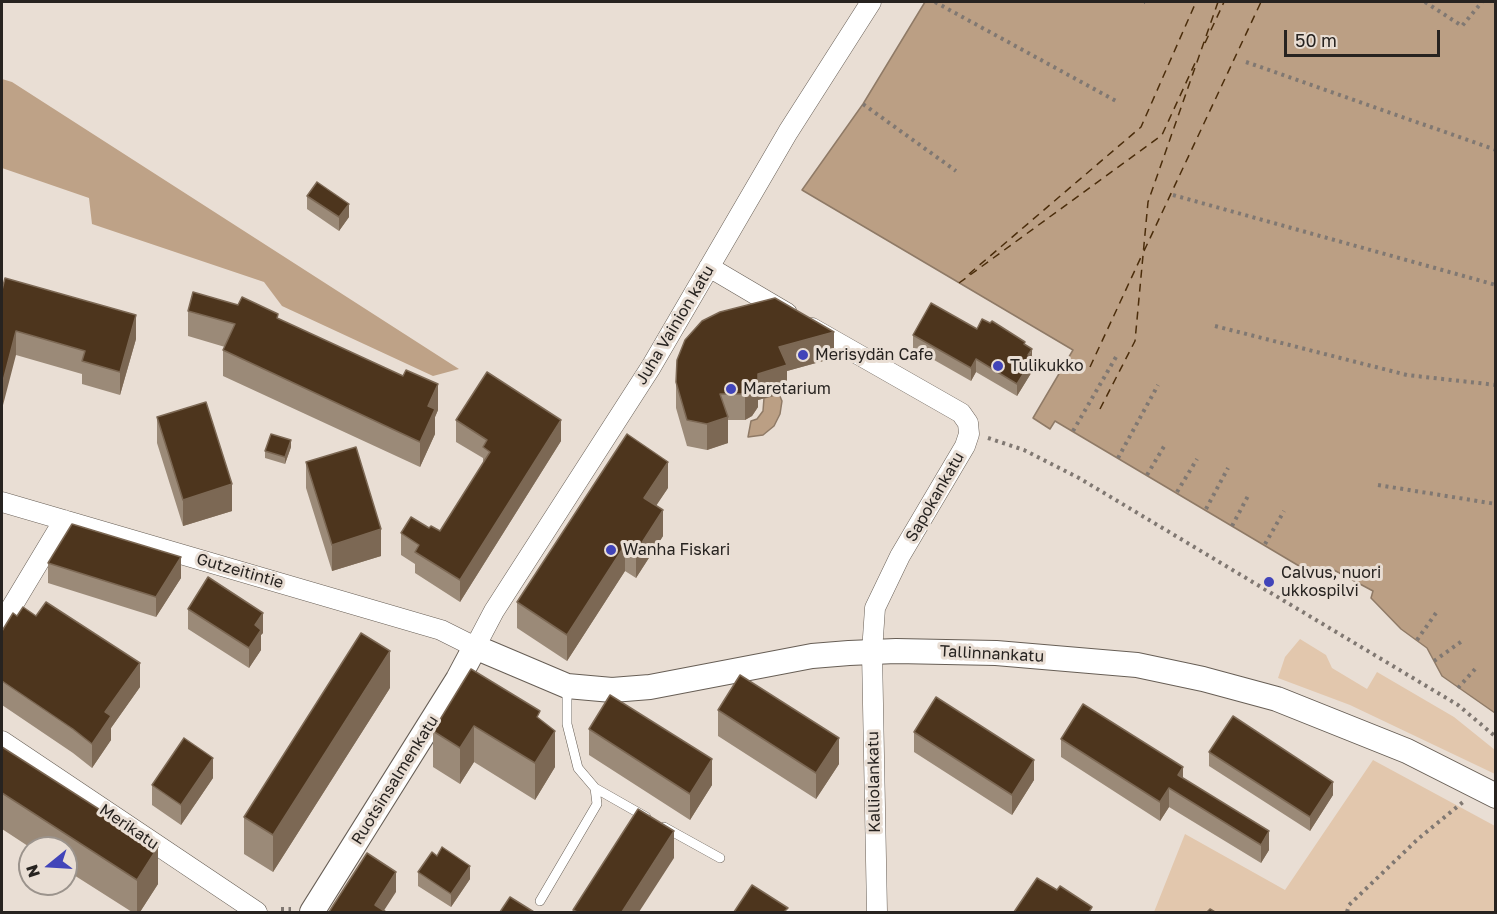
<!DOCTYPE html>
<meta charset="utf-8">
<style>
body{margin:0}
#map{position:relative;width:1497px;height:914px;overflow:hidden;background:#e9ded4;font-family:"Golos Text",sans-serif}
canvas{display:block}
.frame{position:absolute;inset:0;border:3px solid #272320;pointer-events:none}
.north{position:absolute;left:18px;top:836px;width:60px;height:60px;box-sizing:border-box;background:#e9ded4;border:2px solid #9b938c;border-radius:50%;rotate:252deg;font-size:16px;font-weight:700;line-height:24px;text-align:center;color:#272320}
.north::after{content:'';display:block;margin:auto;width:21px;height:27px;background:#4144b9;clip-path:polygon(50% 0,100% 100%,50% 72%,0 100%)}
.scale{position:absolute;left:1284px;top:30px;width:156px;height:27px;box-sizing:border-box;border:3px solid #272320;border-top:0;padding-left:8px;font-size:18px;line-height:21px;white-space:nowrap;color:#272320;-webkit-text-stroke:4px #e9ded4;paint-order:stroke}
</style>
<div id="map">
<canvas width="1497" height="914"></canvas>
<div class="frame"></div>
<div class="north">N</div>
<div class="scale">50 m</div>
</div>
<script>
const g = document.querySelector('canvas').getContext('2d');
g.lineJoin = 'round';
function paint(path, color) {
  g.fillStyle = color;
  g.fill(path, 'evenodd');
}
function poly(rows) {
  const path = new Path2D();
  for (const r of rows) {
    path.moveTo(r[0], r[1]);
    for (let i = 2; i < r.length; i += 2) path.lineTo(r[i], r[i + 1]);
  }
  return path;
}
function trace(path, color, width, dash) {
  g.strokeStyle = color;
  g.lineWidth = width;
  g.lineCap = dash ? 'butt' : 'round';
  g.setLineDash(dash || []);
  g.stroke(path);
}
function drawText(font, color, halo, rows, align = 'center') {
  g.font = font + ' "Golos Text",sans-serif';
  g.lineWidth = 6;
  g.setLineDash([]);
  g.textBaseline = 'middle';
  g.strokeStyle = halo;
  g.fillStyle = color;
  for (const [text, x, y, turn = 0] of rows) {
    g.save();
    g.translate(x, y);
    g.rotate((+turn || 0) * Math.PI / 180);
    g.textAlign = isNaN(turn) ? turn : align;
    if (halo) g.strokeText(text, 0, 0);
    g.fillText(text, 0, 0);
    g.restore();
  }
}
paint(poly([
 [1300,639,1326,655,1332,668,1367,689,1377,672,1454,717,1495,750,1495,774,1350,705,1278,678,1285,657],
 [1373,760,1495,826,1495,912,1154,912,1185,834,1285,890]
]), '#e2c7ad');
paint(poly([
 [2,79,12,82,459,369,433,376,282,306,264,282,92,224,89,198,2,168]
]), '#bea287');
const water = poly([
 [925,2,1495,2,1495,713,1442,676,1427,648,1401,629,1371,598,1373,591,1330,568,1321,579,1055,421,1050,429,1033,418,1073,350,802,190,863,104,925,2],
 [779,394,782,401,780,414,774,426,763,435,748,437,751,421,757,419,763,411,764,398,779,394]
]);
paint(water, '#bb9f84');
trace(water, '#8f7a66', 1.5);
trace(poly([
 [1205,43,1224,2],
 [1144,251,1261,2],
 [969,274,1141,127,1196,2],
 [959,283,1162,135,1196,61],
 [1090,367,1142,255],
 [1100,409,1135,341,1148,202,1218,2]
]), '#4b2d0b', 1.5, [8, 6]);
const service = poly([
 [567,688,567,724,578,768,595,788,646,817],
 [664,827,720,858],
 [540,901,597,804,595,788]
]);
const minor = poly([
 [709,267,787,313],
 [812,328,961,413,968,423,969,434,965,446,900,556,875,608,872,652,877,912],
 [2,502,441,630,475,647,494,611,651,367,788,132,871,2],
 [2,623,64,520],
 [2,741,257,912]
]);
const tertiary = poly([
 [312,912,458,679,475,647,567,686,612,690,650,687,812,656,849,653,896,651,996,653,1137,665,1203,679,1277,699,1407,751,1496,796]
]);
trace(service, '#675e55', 10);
trace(minor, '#675e55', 21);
trace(tertiary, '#675e55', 26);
trace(poly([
 [935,2,1116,101],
 [1144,2,1145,2],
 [1425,2,1462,26,1482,2],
 [1246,62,1496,150],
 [863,104,956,171],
 [1173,195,1496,285],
 [1215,326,1407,375,1496,385],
 [1073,431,1116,357],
 [988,438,1024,450,1079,478,1458,705,1496,737],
 [1118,458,1158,385],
 [1147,475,1166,443],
 [1378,485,1496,504],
 [1177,492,1197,459],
 [1206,509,1228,468],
 [1232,526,1249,494],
 [1265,544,1284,511],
 [1417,640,1436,613],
 [1434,661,1462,641],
 [1458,688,1476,668],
 [281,909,291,909],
 [1347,912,1349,905,1418,839,1463,802]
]), '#807872', 4, [3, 4.5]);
trace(service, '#fff', 9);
trace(minor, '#fff', 20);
trace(tertiary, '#fff', 24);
paint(poly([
 [307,196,349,217,339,231,307,209],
 [2,290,136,339,120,395,82,384,82,374,16,355],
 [188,311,278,318,438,410,435,417,435,434,420,467,223,376,223,350,225,347,188,336],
 [977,329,1025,345,1032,357,1033,370,1017,396,976,372,971,381,913,348,913,335],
 [834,358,787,371,787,392,758,400,758,407,752,416,745,420,728,420,728,443,707,450,687,446,676,408,676,382],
 [157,417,232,511,183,526,157,443],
 [456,420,561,441,460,602,415,573,415,564,401,555,401,533,429,528,440,531,483,464,483,458,456,442],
 [291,447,285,464,265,458,265,451],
 [306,462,381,556,332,571,306,488],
 [668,488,656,505,663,536,636,578,625,571,567,661,517,628,517,602],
 [48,563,181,578,156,617,48,583],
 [188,609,263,633,261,635,261,650,249,668,188,629],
 [2,631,140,687,111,728,111,740,92,768,73,753,2,705],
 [471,669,540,719,555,767,535,800,474,762,460,784,433,767,433,731],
 [390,688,273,872,244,854,244,817],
 [718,710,839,764,816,799,718,736],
 [589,729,712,785,690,820,589,755],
 [914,732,1034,780,1012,815,914,752],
 [1061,739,1183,778,1269,850,1261,863,1169,807,1160,821,1061,757],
 [2,747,158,884,140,912,132,912,66,870,66,848,31,848,2,829],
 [1209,752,1333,795,1310,831,1209,766],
 [213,778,181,825,152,805,152,785],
 [418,872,470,879,451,907,418,886]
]), '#9b8a78');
paint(poly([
 [349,204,349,217,339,231,339,217],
 [136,315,136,339,120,395,120,372],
 [16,331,16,355,2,409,2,385],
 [834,332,834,358,787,371,787,392,758,400,758,374,779,347],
 [1032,349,1032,360,1033,358,1033,370,1017,396,1017,384],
 [976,359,976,372,971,381,971,368],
 [758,381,758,407,752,416,745,420,745,394],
 [438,384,438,410,435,417,435,434,420,467,420,442,428,406],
 [728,417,728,443,707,450,707,424],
 [561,420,561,441,460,602,460,580],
 [291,440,291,447,285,464,285,457],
 [668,462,668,488,644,524,644,498],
 [232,484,232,511,183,526,183,500],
 [663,510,663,536,636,578,636,552],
 [381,529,381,556,332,571,332,545],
 [625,545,625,571,567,661,567,635],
 [181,557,181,578,156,617,156,597],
 [263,613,263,633,261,635,261,650,249,668,249,648,255,625],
 [390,651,390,688,273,872,273,835],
 [140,663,140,687,111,728,111,740,92,768,92,744,105,712],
 [474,726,474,762,460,784,460,748],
 [555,731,555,767,535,800,535,763],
 [839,738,839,764,816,799,816,773],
 [213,758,213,778,181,825,181,805],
 [712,759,712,785,690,820,690,794],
 [1034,760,1034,780,1012,815,1012,795],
 [1183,767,1183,786,1178,775],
 [1333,782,1333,795,1310,831,1310,817],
 [1169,788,1169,807,1160,821,1160,802],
 [674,831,674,858,639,912,622,912],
 [1269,831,1269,850,1261,863,1261,845],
 [158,847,158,884,140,912,137,912,137,880],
 [470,866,470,879,451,907,451,894],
 [396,872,396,892,383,912,375,905]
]), '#7c6854');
const building = poly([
 [317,182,349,204,339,217,307,196,317,182],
 [5,278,136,315,120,372,82,361,85,351,16,331,2,385,2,290,5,278],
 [193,292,238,305,242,297,278,314,277,318,403,376,406,370,438,384,428,406,435,409,420,442,223,350,235,324,188,311,193,292],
 [775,298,834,332,779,347,787,365,758,374,758,381,752,390,745,394,720,394,728,417,707,424,687,420,676,382,677,360,685,340,702,321,720,312,775,298],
 [931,303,977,329,982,319,990,323,992,321,1025,342,1024,344,1032,349,1028,355,1033,358,1017,384,976,359,971,368,913,335,931,303],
 [487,372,561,420,460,580,415,552,419,545,401,533,411,517,429,528,431,526,440,531,490,452,483,447,487,440,456,420,487,372],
 [206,402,232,484,183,500,157,417,206,402],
 [271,434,291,440,285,457,265,451,271,434],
 [627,434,668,462,644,498,663,510,636,552,625,545,567,635,517,602,627,434],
 [356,447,381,529,332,545,306,462,356,447],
 [72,524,181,557,156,597,48,563,72,524],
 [208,577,263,613,255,625,261,630,249,648,188,609,208,577],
 [46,602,140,663,105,712,111,716,92,744,73,729,2,681,2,631,13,613,17,616,23,607,36,616,46,602],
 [361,633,390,651,273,835,244,817,361,633],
 [471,669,540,711,537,717,555,731,535,763,474,726,460,748,433,731,471,669],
 [740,675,839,738,816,773,718,710,740,675],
 [610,695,712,759,690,794,589,729,610,695],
 [936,697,1034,760,1012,795,914,732,936,697],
 [1083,704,1183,767,1178,775,1269,831,1261,845,1169,788,1160,802,1061,739,1083,704],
 [1233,716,1333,782,1310,817,1209,752,1233,716],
 [184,738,213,758,181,805,152,785,184,738],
 [2,747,158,847,137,880,2,793,2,747],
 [638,809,674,831,622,912,577,912,573,910,638,809],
 [442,847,470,866,451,894,418,872,432,852,437,856,442,847],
 [367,853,396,872,375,905,386,912,329,912,367,853],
 [1037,878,1057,890,1060,886,1092,907,1089,912,1014,912,1037,878],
 [752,885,788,908,784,912,734,912,752,885],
 [510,897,534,912,500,912,510,897],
 [1210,909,1215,912,1207,912,1210,909]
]);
paint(building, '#4d351d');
trace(building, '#7c6854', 1.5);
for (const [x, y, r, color] of [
 [803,355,6,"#4144b9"],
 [998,366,6,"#4144b9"],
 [731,389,6,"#4144b9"],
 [611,550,6,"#4144b9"],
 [1269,582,6,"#4144b9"]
]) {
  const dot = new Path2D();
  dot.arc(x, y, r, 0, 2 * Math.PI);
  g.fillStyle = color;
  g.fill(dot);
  trace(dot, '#e9ded4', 2);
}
drawText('16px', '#272320', '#e9ded4', [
 ["Juha Vainion katu",675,325,-59],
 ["Sapokankatu",935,497,-60],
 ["Gutzeitintie",240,571,16],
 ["Tallinnankatu",992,654,3],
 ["Ruotsinsalmenkatu",395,780,-58],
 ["Kalliolankatu",874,782,-91],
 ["Merikatu",129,827,34]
]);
drawText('16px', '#272320', '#e9ded4', [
 ["Merisydän Cafe",815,355],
 ["Tulikukko",1010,366],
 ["Maretarium",743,389],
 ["Wanha Fiskari",623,550],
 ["Calvus, nuori",1281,573],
 ["ukkospilvi",1281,591]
], 'left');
</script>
